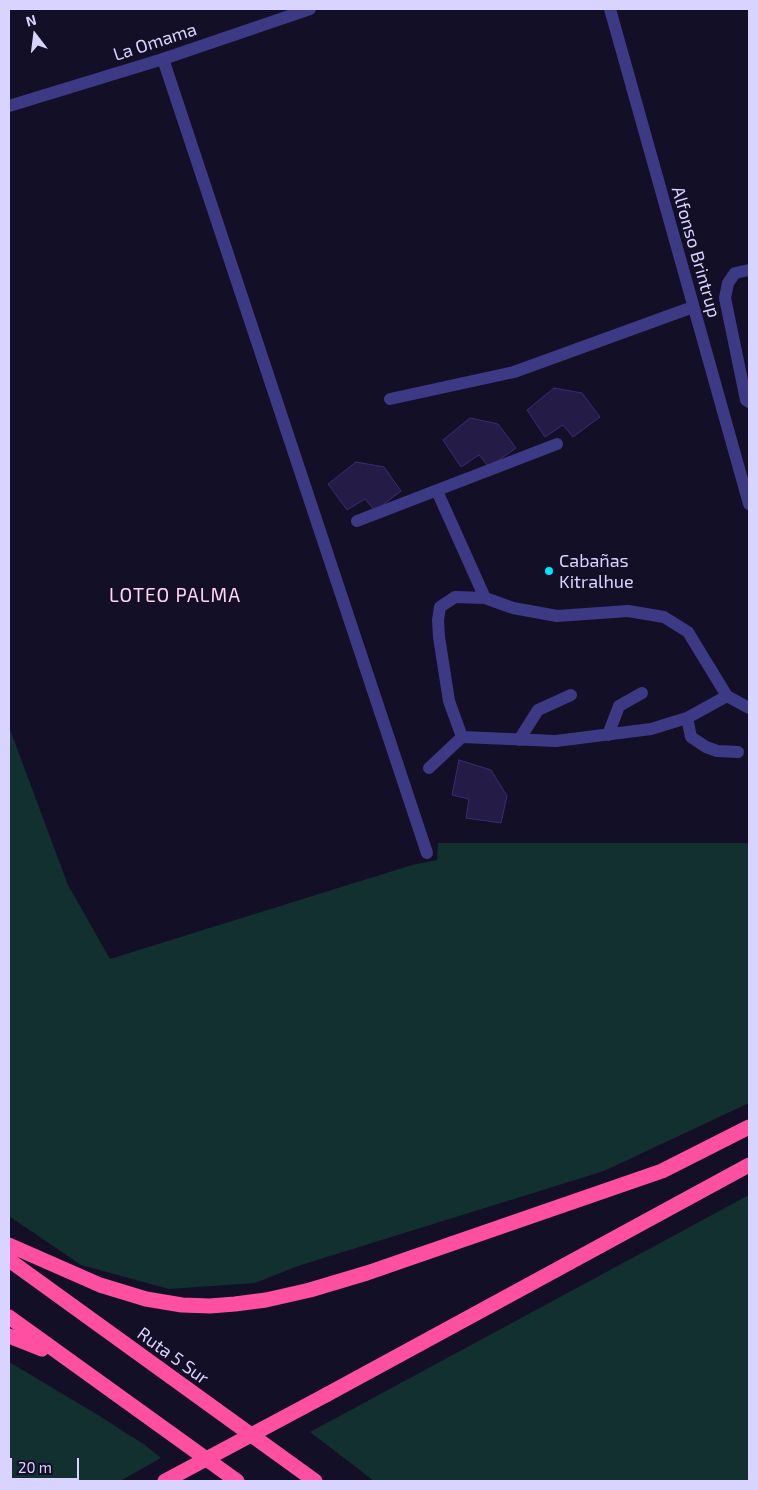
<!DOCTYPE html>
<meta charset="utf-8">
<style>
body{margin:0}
#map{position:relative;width:758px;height:1490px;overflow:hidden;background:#130f26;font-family:"Exo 2",sans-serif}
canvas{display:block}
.frame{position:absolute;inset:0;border:10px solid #d9d4ff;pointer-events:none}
.north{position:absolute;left:10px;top:10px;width:50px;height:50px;-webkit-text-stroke:4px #130f26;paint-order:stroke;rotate:345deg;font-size:14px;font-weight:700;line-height:20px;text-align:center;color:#d9d4ff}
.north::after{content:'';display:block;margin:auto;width:18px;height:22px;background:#d9d4ff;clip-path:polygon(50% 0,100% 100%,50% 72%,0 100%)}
.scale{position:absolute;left:10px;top:1458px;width:69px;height:22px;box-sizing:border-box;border:2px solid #d9d4ff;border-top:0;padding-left:6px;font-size:15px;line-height:18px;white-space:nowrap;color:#d9d4ff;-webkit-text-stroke:4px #130f26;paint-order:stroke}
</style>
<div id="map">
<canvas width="758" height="1490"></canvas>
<div class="frame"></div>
<div class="north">N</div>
<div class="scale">20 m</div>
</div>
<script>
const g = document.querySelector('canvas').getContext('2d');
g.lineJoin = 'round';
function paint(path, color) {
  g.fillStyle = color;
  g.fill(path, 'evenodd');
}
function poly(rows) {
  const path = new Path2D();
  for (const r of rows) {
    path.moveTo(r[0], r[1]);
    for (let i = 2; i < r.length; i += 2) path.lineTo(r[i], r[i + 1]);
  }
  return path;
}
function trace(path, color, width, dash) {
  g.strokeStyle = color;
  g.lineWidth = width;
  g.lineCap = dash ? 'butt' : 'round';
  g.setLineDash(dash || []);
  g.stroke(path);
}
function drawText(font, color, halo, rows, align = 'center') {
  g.font = font + ' "Exo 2",sans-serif';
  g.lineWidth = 4;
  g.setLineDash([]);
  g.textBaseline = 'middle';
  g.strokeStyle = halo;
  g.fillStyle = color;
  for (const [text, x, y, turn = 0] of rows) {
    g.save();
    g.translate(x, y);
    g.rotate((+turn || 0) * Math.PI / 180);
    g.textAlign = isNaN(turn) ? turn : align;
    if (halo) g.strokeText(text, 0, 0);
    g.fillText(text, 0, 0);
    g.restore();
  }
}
paint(poly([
 [9,727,68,885,110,959,412,865,437,860,438,843,749,843,749,1103,604,1171,298,1266,255,1283,169,1289,81,1265,9,1216],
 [749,1195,749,1481,374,1481,310,1432],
 [9,1362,98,1415,145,1445,161,1458,120,1481,9,1481]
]), '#12302f');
const building = poly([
 [554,388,582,393,600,417,573,437,563,425,545,437,527,410,554,388],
 [470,418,498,424,516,448,489,467,479,455,461,467,443,440,470,418],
 [356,462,384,467,401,491,375,511,365,499,347,510,328,484,356,462],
 [459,760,491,770,507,796,501,823,466,818,469,799,452,795,459,760]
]);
paint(building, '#241b47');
trace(building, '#3b2d73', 1);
trace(poly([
 [163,59,427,853],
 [749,270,735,273,728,283,725,298,746,400,749,402],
 [437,491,485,598],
 [357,521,557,444],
 [687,718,691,737,706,747,717,751,738,752],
 [608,735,619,706,642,693],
 [462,737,449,701,439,637,438,620,440,607,455,597,485,598,513,608,557,616,628,611,664,617,688,632,727,696],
 [519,740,538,710,571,695],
 [429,768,462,737,556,741,651,729,687,718,727,696,749,708]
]), '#3d3a85', 12);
trace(poly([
 [9,106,163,59,310,9],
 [390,399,514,372,693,307]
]), '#3d3a85', 12);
trace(poly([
 [610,9,749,504]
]), '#3d3a85', 12);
trace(poly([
 [9,1245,100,1285,146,1299,182,1305,210,1306,235,1304,266,1300,310,1290,367,1273,662,1171,749,1127],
 [9,1260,315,1481],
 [9,1317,237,1481],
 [9,1336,42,1349],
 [326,1395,749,1165]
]), '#ff4fa3', 15);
trace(poly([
 [165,1481,326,1395]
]), '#ff4fa3', 15);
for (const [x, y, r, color] of [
 [549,571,5,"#00e5ff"]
]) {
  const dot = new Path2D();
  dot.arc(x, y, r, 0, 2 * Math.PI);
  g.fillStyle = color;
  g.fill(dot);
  trace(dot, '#130f26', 2);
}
drawText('18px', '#d9d4ff', '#130f26', [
 ["La Omama",155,42,-18],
 ["Alfonso Brintrup",696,252,74],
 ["Ruta 5 Sur",173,1356,36]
]);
drawText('18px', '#d9d4ff', '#130f26', [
 ["Cabañas",559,561],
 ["Kitralhue",559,582]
], 'left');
g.letterSpacing = '1px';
drawText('19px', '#ffd6f0', '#130f26', [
 ["LOTEO PALMA",175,596]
]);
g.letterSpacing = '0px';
</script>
